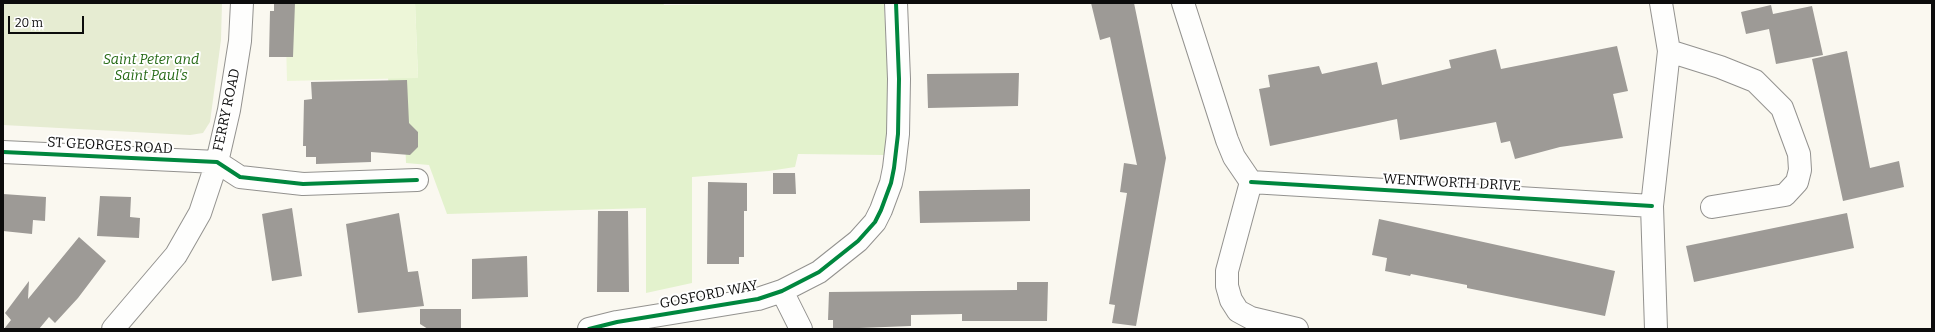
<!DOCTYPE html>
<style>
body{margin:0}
#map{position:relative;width:1935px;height:332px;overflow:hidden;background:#faf8f0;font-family:Bitter,serif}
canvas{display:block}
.frame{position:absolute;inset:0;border:4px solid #0c0c0c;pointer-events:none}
.scale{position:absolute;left:8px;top:16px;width:76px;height:18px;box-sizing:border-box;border:2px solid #0c0c0c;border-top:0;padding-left:5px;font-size:12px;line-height:14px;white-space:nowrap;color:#0c0c0c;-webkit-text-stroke:3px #fff;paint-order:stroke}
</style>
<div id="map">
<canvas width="1935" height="332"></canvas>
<div class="frame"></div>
<div class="scale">20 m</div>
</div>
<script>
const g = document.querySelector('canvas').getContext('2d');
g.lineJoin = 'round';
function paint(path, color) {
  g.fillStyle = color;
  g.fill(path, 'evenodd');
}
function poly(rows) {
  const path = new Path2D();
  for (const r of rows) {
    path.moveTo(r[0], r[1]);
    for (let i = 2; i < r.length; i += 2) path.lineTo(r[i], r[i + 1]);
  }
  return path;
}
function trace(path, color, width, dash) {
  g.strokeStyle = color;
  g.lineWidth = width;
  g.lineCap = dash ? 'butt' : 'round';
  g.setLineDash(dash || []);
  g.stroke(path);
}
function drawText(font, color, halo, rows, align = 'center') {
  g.font = font + ' Bitter,serif';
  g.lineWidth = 4;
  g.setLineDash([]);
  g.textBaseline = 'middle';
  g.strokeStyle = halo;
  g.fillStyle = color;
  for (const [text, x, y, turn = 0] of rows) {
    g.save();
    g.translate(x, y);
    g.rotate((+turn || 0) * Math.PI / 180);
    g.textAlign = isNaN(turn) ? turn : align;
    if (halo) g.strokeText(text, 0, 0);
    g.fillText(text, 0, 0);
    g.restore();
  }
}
paint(poly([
 [415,3,663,3,664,5,884,3,889,99,885,155,798,154,795,167,769,171,692,177,692,283,646,293,646,208,447,214,429,165,406,163,405,139,394,129,388,78,418,77]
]), '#e3f2cd');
paint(poly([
 [3,3,222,3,221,40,210,122,203,133,190,135,3,125]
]), '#e6ecd2');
paint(poly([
 [285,3,415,3,418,78,287,81]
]), '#edf6d8');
paint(poly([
 [274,3,295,3,293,57,269,57,270,11,274,11],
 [1091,3,1134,3,1166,158,1136,326,1112,323,1115,305,1109,304,1127,193,1120,192,1124,163,1137,165,1110,37,1100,40],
 [1771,5,1773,14,1812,6,1823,55,1776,64,1769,29,1746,34,1741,12],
 [1617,46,1628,91,1613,94,1623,138,1560,147,1515,159,1510,141,1501,143,1496,122,1400,140,1397,119,1270,146,1259,89,1270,87,1268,75,1319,66,1322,74,1377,62,1382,85,1451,68,1449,60,1496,49,1501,69],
 [1847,51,1870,168,1899,161,1904,187,1843,201,1812,59],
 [1019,73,1018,106,928,108,927,74],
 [407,80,409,123,418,132,418,147,410,155,371,152,371,162,316,164,316,157,306,157,306,146,303,146,304,100,312,99,311,82],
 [773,173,795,173,796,194,773,194],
 [708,182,747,183,747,211,744,211,744,257,739,257,739,264,707,264],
 [1030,189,1030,221,920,223,919,191],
 [3,194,46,197,45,221,33,220,32,234,3,231],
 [100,196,131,197,130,217,140,218,139,238,97,236],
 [292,208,302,276,272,281,262,214],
 [598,211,628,211,629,292,597,292],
 [399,213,408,272,418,271,424,306,358,313,346,224],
 [1847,213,1854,248,1694,282,1686,246],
 [1379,219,1615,271,1605,316,1467,288,1467,285,1411,274,1410,276,1385,271,1387,258,1372,255],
 [79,237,106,261,78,298,55,323,49,317,39,329,4,329,11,320,5,313,29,281,28,299],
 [527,256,528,297,472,299,472,259],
 [1017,282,1048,282,1047,321,962,321,962,314,911,315,911,326,833,329,833,320,828,320,829,292,1017,290],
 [420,309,461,309,461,329,428,329,420,324]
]), '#9d9a96');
const street = poly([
 [1183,3,1227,140,1234,157,1251,182,1227,271,1227,286,1231,300,1238,311,1251,318,1297,329],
 [1669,51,1720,67,1755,81,1782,108,1799,154,1800,170,1797,182,1785,195,1712,207],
 [3,152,217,162,240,177,303,184,417,180],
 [1251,182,1652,206],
 [782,291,801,329],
 [113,329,176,255,200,213,217,162,229,110,240,41,242,3],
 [589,329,617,322,758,299,782,291,819,272,858,241,875,222,881,210,891,183,894,168,898,134,899,79,896,3],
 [1656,329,1652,206,1669,51,1661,3]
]);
trace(street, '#93928f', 24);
trace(street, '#fefefd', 22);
trace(poly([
 [3,152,217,162,240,177,303,184,417,180],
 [1251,182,1652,206],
 [589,329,617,322,758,299,782,291,819,272,858,241,875,222,881,210,891,183,894,168,898,134,899,79,896,3]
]), '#00873e', 4);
drawText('italic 14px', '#276a16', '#fff', [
 ["Saint Peter and",151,60],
 ["Saint Paul's",151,76]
]);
drawText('14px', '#0c0c0c', '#fff', [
 ["FERRY ROAD",227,110,-78],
 ["ST GEORGES ROAD",110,146,3],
 ["WENTWORTH DRIVE",1452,183,3],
 ["GOSFORD WAY",709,295,-11]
]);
</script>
